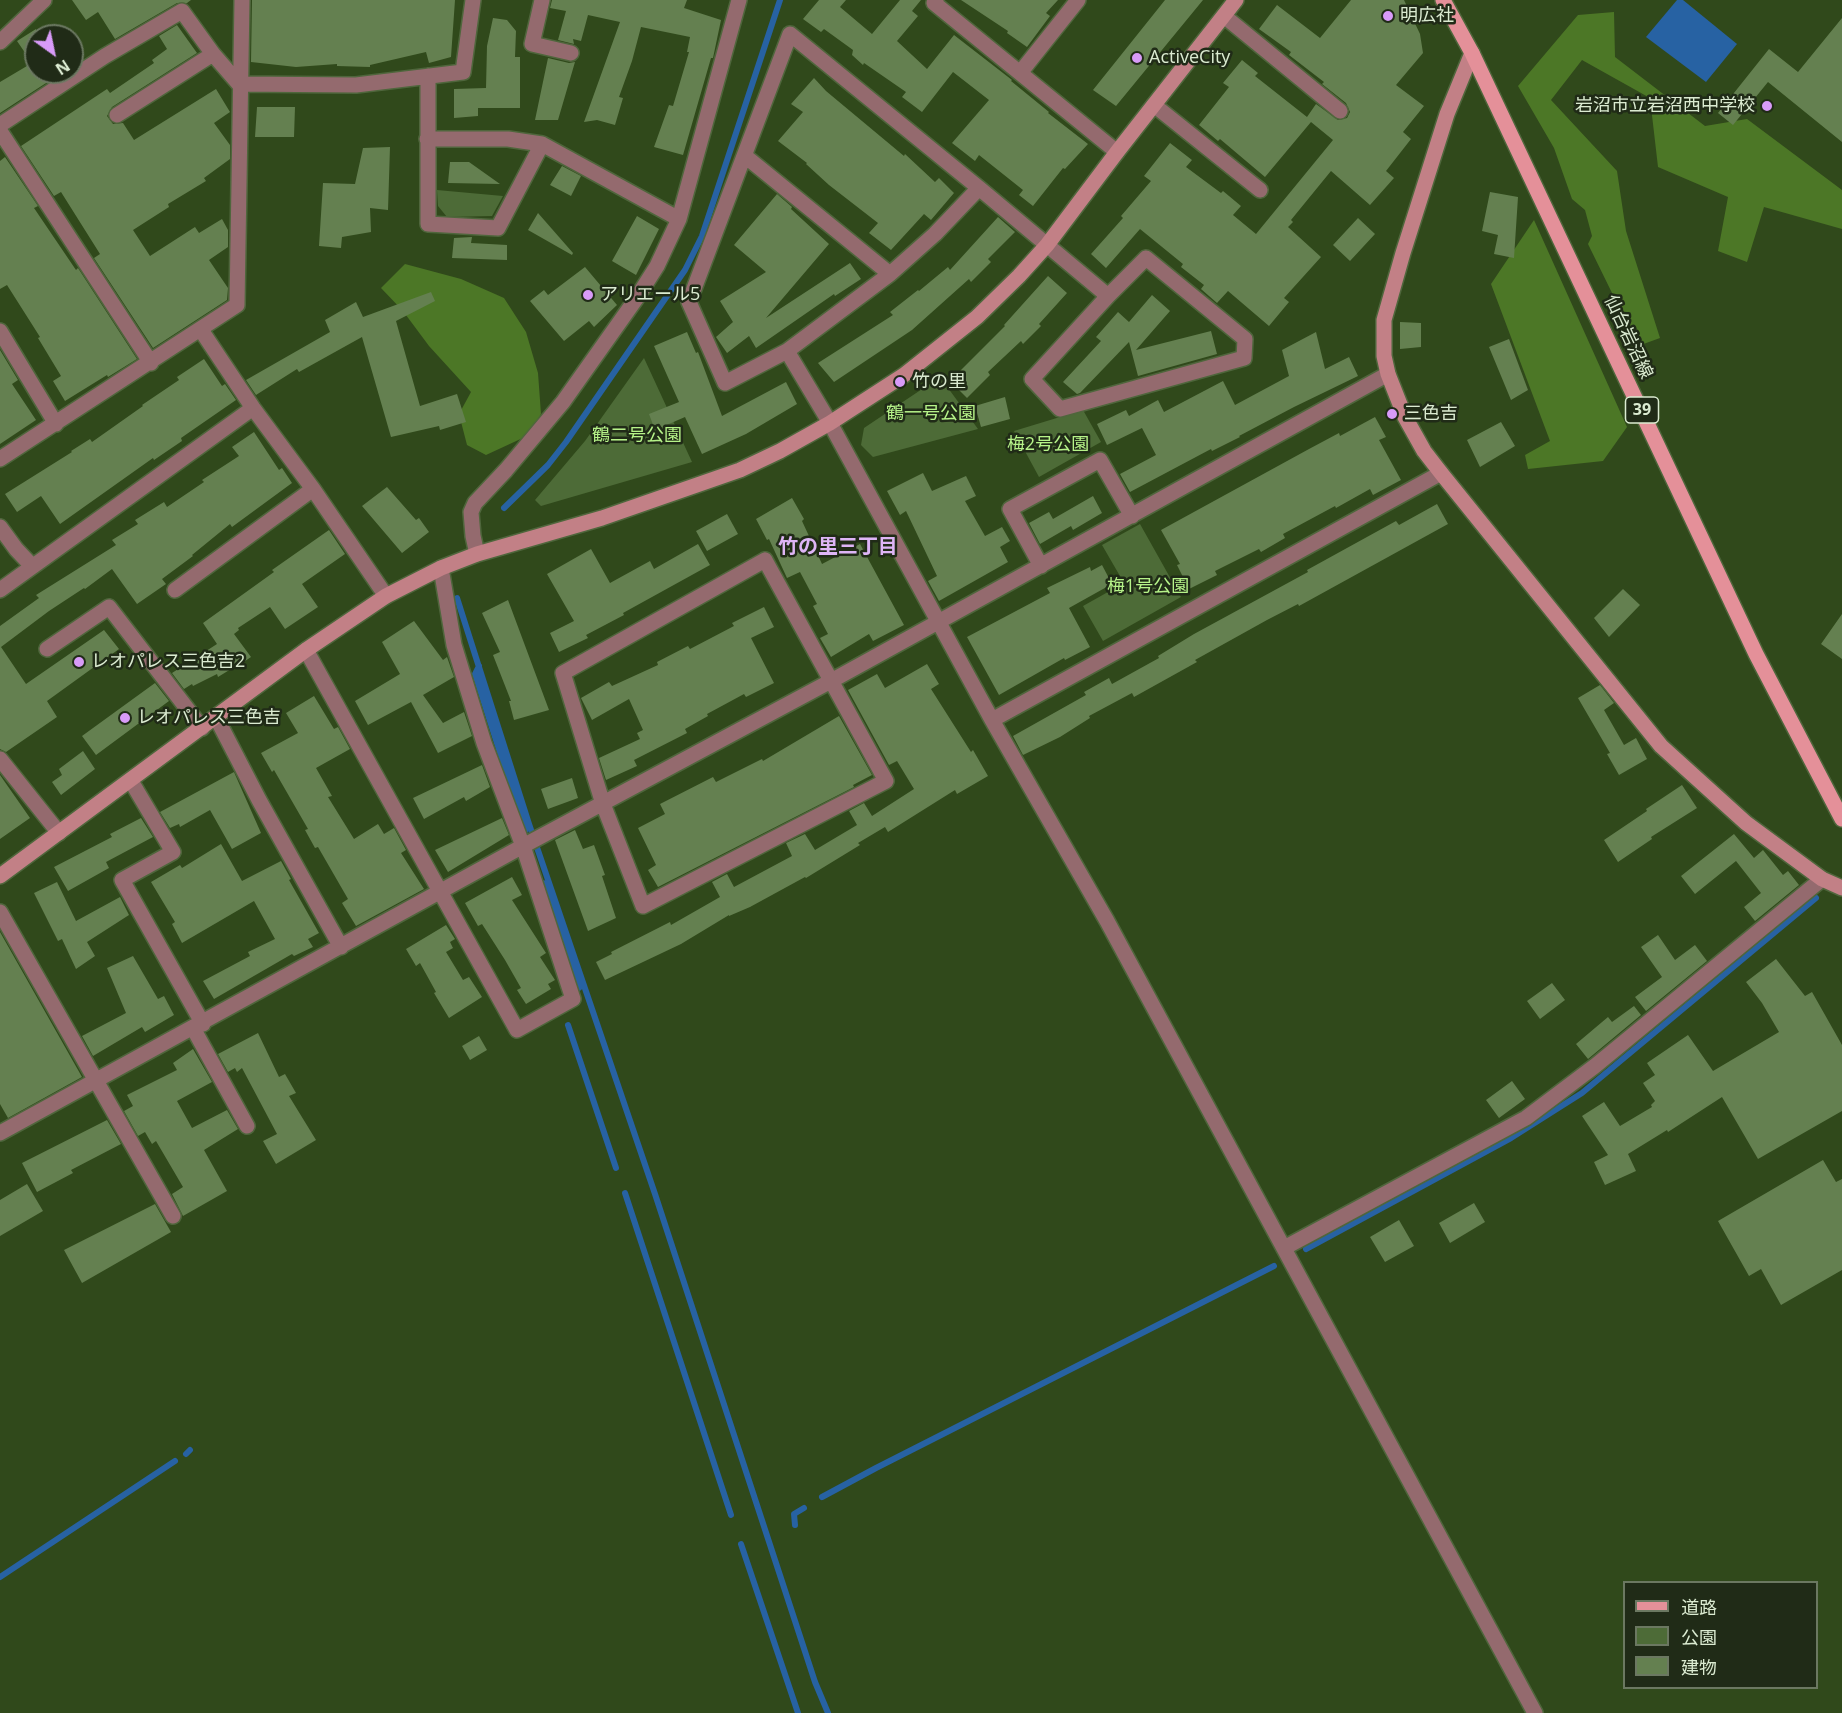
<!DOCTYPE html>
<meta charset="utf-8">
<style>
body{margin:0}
#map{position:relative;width:1842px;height:1713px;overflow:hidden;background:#30491b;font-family:"Open Sans","Noto Sans JP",sans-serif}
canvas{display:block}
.legend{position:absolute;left:1623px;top:1581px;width:195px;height:108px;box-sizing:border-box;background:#202b17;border:2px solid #6b7861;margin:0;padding:8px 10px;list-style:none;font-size:18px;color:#dbebd1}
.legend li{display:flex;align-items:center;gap:12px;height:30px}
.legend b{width:30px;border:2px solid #6b7861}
.north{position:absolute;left:24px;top:24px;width:60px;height:60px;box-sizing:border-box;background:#202b17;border:2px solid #6b7861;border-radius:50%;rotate:147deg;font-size:16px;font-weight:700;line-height:24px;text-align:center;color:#dbebd1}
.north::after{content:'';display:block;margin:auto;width:21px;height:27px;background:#d89bf8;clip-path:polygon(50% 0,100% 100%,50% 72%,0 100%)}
</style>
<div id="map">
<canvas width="1842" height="1713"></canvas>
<ul class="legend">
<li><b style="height:8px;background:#e49099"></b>道路</li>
<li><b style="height:16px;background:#4d6b37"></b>公園</li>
<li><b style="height:16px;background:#648050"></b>建物</li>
</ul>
<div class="north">N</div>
</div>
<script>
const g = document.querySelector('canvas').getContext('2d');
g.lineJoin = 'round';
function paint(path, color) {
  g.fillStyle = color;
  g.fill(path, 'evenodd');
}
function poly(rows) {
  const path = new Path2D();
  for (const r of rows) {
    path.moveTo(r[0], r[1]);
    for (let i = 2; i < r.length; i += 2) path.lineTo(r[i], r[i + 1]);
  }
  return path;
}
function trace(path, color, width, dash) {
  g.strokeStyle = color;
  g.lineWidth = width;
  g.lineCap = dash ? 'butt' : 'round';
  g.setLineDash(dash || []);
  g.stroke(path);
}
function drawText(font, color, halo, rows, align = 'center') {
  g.font = font + ' "Open Sans","Noto Sans JP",sans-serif';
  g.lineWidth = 5;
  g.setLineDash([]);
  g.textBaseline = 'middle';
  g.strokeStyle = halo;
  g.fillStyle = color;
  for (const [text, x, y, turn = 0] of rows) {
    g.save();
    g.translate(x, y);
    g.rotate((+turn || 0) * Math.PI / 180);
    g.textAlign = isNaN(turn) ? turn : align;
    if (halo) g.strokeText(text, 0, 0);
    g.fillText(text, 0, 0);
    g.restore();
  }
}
paint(poly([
 [437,190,503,196,492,216,447,217,438,206],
 [644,358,692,462,541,506,535,500,585,441],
 [940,377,978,429,873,457,861,445,864,428],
 [1083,410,1101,442,1039,477,1014,431],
 [1140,524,1181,597,1103,641,1083,606,1124,583,1102,545]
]), '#4d6b37');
paint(poly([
 [1614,12,1615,57,1705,126,1747,119,1842,190,1842,229,1764,207,1747,262,1718,251,1728,197,1658,167,1650,98,1582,60,1551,100,1617,171,1626,231,1660,338,1638,346,1588,244,1592,236,1585,210,1572,199,1554,148,1518,86,1578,15],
 [1534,220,1627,427,1603,461,1528,469,1525,455,1550,441,1491,284],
 [405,264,461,279,504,298,526,332,538,373,541,414,527,436,486,455,467,445,459,414,471,392,429,346,403,311,381,288]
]), '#4c7726');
paint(poly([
 [1677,0,1683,0,1737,44,1706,82,1646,37]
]), '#2762a3');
trace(poly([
 [504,508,548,465,566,442,685,270,702,236,780,0],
 [457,598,529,824,655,1194,815,1682,828,1713],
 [479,666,475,674,525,831],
 [543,883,579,988],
 [568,1025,616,1168],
 [625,1193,731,1515],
 [1306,1249,1511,1138,1582,1093,1816,898],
 [186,1454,190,1450],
 [822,1497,876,1468,1274,1266],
 [795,1525,794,1514,804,1508],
 [741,1544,798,1713],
 [0,1577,175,1461]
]), '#2762a3', 6);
paint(poly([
 [72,0,191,0,187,3,177,3,115,39,98,12,86,20],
 [252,0,455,0,451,57,429,63,426,52,370,65,370,67,337,66,337,64,296,67,251,62],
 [552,0,687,0,684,8,721,20,713,58,711,58,683,155,654,147,669,105,673,106,689,52,687,52,690,37,641,27,632,61,619,97,623,98,615,125,597,120,584,122,620,22,588,15,581,41,573,39,574,44,558,40,566,11,550,8],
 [819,0,846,0,840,7,872,34,900,0,921,0,912,11,918,16,897,41,927,69,954,35,1012,80,1011,81,1049,112,1048,113,1088,144,1065,169,1063,168,1033,206,1019,195,1023,190,979,155,975,161,952,143,989,100,953,72,922,112,902,97,906,92,864,63,863,65,852,55,853,50,824,29,821,32,803,19],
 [961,0,1058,0,1046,13,1050,16,1027,47,1007,33,1008,31],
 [1165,0,1203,0,1116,106,1093,90],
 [1351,0,1404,0,1420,34,1423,53,1396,85,1424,106,1403,132,1411,139,1386,171,1394,178,1370,205,1331,171,1291,220,1293,222,1288,227,1321,257,1284,298,1289,302,1269,326,1228,291,1217,303,1201,289,1204,285,1181,267,1183,264,1140,229,1106,268,1091,254,1123,218,1121,216,1151,181,1144,176,1170,143,1192,160,1186,167,1221,193,1223,191,1241,206,1233,215,1256,234,1333,140,1311,122,1265,177,1220,139,1218,141,1199,125,1229,87,1223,83,1242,60,1258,73,1255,76,1307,117,1316,104,1338,120,1347,118,1350,112,1346,103,1322,84,1324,82,1289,55,1291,52,1259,29,1277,5,1320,38],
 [493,18,507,20,516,31,515,57,520,57,520,108,478,108,478,116,454,118,454,89,486,88,487,46],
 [1842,18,1842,142,1768,82,1733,125,1718,113,1769,49,1798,72],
 [177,25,197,53,112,107,107,116,113,124,123,123,134,140,216,89,230,112,214,123,230,145,230,159,204,178,206,181,168,204,169,207,133,230,150,256,195,227,199,233,222,219,228,230,228,247,209,260,228,288,227,300,153,348,94,258,100,254,61,192,54,196,21,146,107,89,110,93,154,63,152,60,167,49,159,36],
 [36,29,36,72,63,72,0,113,0,82,32,63,17,41],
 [548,58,569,63,575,62,558,120,535,120],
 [814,78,826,91,904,156,905,154,935,182,939,178,954,193,931,220,924,214,891,250,869,233,878,223,829,185,806,164,807,163,778,141,803,112,791,104],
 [257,107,295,107,294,137,255,137],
 [390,147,388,210,370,208,371,232,342,237,341,248,319,246,323,183,355,184,363,148],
 [5,157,38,206,34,208,76,270,78,268,137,359,108,377,107,375,65,401,53,381,61,376,38,338,40,337,7,285,0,289,0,161],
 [450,162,469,162,500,184,448,183],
 [562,166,581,176,571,196,550,185],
 [1490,192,1518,197,1514,258,1494,254,1498,235,1482,231],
 [777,194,792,207,791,209,829,244,766,318,850,263,861,279,835,296,834,294,756,348,749,336,727,353,716,337,733,322,720,301,766,272,734,245],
 [538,213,573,253,572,255,528,230],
 [637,216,659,229,636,275,612,261],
 [998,217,1015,232,988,259,991,262,971,282,969,279,912,330,834,382,818,363,893,315,890,312,918,290,919,291,948,267,950,270],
 [1358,218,1375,234,1350,261,1333,245],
 [472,237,471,243,507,245,507,260,452,258,454,238],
 [585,267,617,305,594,327,589,321,564,341,530,301,544,290,548,295],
 [1048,276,1067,293,1039,324,1041,326,1023,344,1021,341,988,372,990,375,967,398,950,381,1005,326,1004,325],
 [431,292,435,301,396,321,420,406,457,394,466,422,440,430,439,426,391,437,362,337,299,372,297,369,256,395,246,380,330,332,325,320,356,302,363,317],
 [1152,295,1170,311,1136,350,1211,331,1217,354,1138,376,1129,342,1080,393,1077,394,1063,382,1101,341,1096,337,1118,312,1129,322],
 [1400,322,1421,323,1421,347,1400,349],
 [687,332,696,353,698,352,722,416,786,382,797,404,746,434,702,454,685,417,655,430,649,414,679,402,654,346],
 [1316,332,1325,369,1349,357,1358,376,1294,407,1239,436,1240,437,1212,451,1211,449,1130,492,1120,474,1156,455,1142,428,1107,445,1097,424,1126,410,1129,416,1158,400,1164,412,1223,381,1235,405,1289,376,1282,350],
 [1509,339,1528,390,1511,400,1489,347],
 [0,350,18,380,12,384,36,420,0,444],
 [204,359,222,386,225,384,236,400,181,438,182,441,154,460,153,458,60,524,41,496,17,512,5,494,72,452,71,451,90,439,92,442,143,406,142,405,179,380,177,377],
 [1005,397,1010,419,981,427,975,406],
 [1375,417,1386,437,1379,440,1401,480,1373,495,1370,489,1336,508,1335,506,1283,534,1285,538,1261,552,1259,549,1215,571,1217,575,1189,589,1177,565,1180,564,1161,530,1309,449,1339,433,1340,436],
 [1501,422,1515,446,1480,467,1467,440],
 [254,432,279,470,282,468,292,483,232,527,230,524,192,555,193,556,162,579,166,584,137,604,112,569,85,589,84,588,49,611,1,647,26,684,104,630,119,649,47,701,57,717,6,752,0,749,0,626,39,598,36,595,116,545,112,540,138,524,135,520,164,502,167,507,204,482,202,480,239,456,232,447],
 [923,473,932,491,966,476,976,496,965,501,985,536,1002,527,1010,541,1000,547,1008,562,939,601,928,581,937,576,906,511,900,515,887,491],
 [387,487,416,520,419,518,429,532,402,553,362,506],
 [1093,496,1102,513,1073,530,1071,526,1040,544,1029,523,1049,512,1053,519],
 [792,498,804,519,802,521,822,564,860,544,904,625,873,641,869,634,831,657,820,638,828,634,813,606,817,604,800,572,787,578,769,539,767,540,756,519],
 [1437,504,1448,524,1299,606,1298,604,1267,620,1195,660,1197,662,1134,697,1132,693,1089,716,1090,718,1060,737,1023,755,1013,736,1086,695,1084,692,1109,678,1112,684,1159,658,1158,656,1194,634,1308,572,1307,570,1396,521,1399,525],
 [727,514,738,534,707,551,696,531],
 [329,530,345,554,302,584,318,607,285,629,270,607,238,628,239,630,234,634,251,657,232,670,231,669,218,677,217,674,193,686,192,684,184,689,172,673,217,644,203,623,274,572,272,570],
 [698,544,710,565,623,613,624,615,586,635,588,638,559,652,550,633,574,621,547,574,591,549,610,583,650,561,654,569],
 [1102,565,1112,584,1069,608,1090,647,1065,660,1064,658,999,695,967,637,1050,593,1047,588,1090,567,1091,571],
 [1623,589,1640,605,1609,637,1594,618],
 [508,600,549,710,514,720,509,701,511,701,493,655,500,652,482,613],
 [764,607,774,627,751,638,774,683,746,697,744,694,707,714,708,716,685,729,687,733,634,760,637,766,606,780,599,758,640,739,637,733,643,730,629,699,592,720,581,698,609,682,612,686,658,665,657,662,688,646,690,649,734,626,732,623],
 [1842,614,1842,659,1821,644],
 [414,621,443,660,447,657,454,677,423,695,443,723,464,712,472,736,438,753,411,702,368,725,355,701,400,674,382,642],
 [927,664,939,684,931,689,971,752,973,750,988,776,957,794,955,790,888,832,885,827,858,843,860,845,806,878,805,877,750,907,729,916,729,915,681,944,605,980,596,962,612,954,611,952,670,922,671,925,720,897,712,882,727,874,734,887,792,856,786,843,805,834,815,850,857,825,849,811,864,803,872,816,914,789,897,761,889,765,848,690,877,674,885,688],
 [155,683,169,701,96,755,82,736],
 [1600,685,1614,703,1604,710,1624,745,1636,738,1647,759,1619,775,1607,754,1610,753,1578,698],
 [314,696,334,729,338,727,350,749,316,768,332,796,328,797,354,839,378,824,384,834,394,828,406,850,401,853,424,889,356,926,342,903,348,899,318,847,315,848,305,830,308,829,274,770,272,772,261,753,298,733,286,713],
 [839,716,872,775,853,785,854,787,658,887,648,870,656,865,638,828,665,814,660,804,713,777,716,782,762,759,763,761],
 [83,751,95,769,61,795,52,782,62,775,59,769],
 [482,765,490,787,466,801,464,797,424,819,413,798],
 [234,772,261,833,232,849,210,810,180,827,179,824,170,828,160,812],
 [0,775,30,818,0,839],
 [572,778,578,798,548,809,541,789],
 [1682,785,1697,808,1651,837,1652,839,1618,862,1604,840,1647,811,1646,809],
 [141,818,153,837,106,862,109,868,68,891,54,867,112,837,110,834],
 [502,818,509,835,448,872,435,850],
 [575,830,583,849,594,845,605,875,602,876,616,918,588,931,555,840],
 [1734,834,1754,858,1763,850,1783,875,1788,871,1799,885,1755,921,1744,907,1761,893,1736,861,1695,894,1681,876],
 [221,844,242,881,281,861,291,879,289,880,319,933,308,939,313,947,294,956,292,954,214,999,203,981,250,956,248,952,275,939,254,901,182,943,172,924,175,922,151,882,180,865,182,868],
 [512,877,522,895,512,900,546,953,540,957,555,980,548,984,551,989,526,1004,517,990,521,988,505,960,482,924,478,926,465,903],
 [57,882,76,921,120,897,129,915,87,942,95,956,76,969,62,939,58,941,34,893],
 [446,925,455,939,450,942,453,948,446,952,463,980,469,977,482,997,449,1018,434,993,436,992,420,963,416,966,406,949],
 [0,932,82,1077,8,1118,0,1104],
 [1658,935,1675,960,1695,945,1707,961,1646,1011,1635,997,1662,977,1641,947],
 [133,956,158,999,164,996,174,1015,145,1032,142,1027,93,1056,82,1036,126,1013,107,968],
 [1776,959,1805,996,1812,992,1842,1045,1842,1111,1758,1159,1722,1097,1668,1132,1667,1130,1628,1154,1636,1171,1605,1185,1594,1162,1608,1155,1582,1116,1604,1102,1620,1126,1652,1107,1651,1105,1655,1101,1643,1083,1655,1075,1647,1063,1688,1035,1713,1071,1779,1032,1762,1003,1746,982],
 [1552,983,1565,1000,1540,1019,1527,1001],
 [1634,1006,1641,1015,1588,1059,1576,1044,1608,1017,1612,1022],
 [258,1033,279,1077,285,1074,296,1093,289,1096,316,1140,276,1164,263,1141,277,1134,242,1068,237,1072,235,1068,228,1072,218,1054],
 [479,1036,487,1050,470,1060,462,1046],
 [193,1049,212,1082,177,1101,192,1128,227,1110,238,1129,204,1150,227,1191,183,1216,172,1194,183,1187,156,1141,152,1144,145,1132,138,1136,124,1111,133,1106,127,1095,177,1070,173,1063],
 [1512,1081,1525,1099,1499,1118,1486,1100],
 [107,1120,121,1144,71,1170,73,1173,37,1192,22,1163],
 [1823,1160,1836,1182,1842,1179,1842,1270,1781,1305,1761,1269,1749,1276,1718,1221],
 [27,1184,43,1211,0,1236,0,1200],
 [1474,1203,1485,1222,1450,1243,1439,1223],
 [155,1204,171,1232,82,1283,64,1250],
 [1399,1220,1414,1246,1385,1262,1370,1237]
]), '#648050');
const street = poly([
 [542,0,532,44,571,53],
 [936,0,934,3,1117,152],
 [1224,16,1340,111],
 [0,42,44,0],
 [1020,73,1078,0],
 [428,76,428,224,498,228,542,144,679,219],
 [1154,105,1260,190],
 [117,115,213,54],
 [0,125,105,56,182,11,213,54,239,84,356,85,463,72,473,0],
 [0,131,151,363],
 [427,139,508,139,542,144],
 [745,156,890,274],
 [979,188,935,234,890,274,787,351,725,383,689,302,790,34,979,188,1108,296],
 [1146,258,1245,339,1244,358,1060,409,1032,379,1108,296,1146,258],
 [201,330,253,408,313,489,386,596],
 [0,331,56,424],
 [787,351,830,423,992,720,1107,921,1535,1713],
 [0,459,237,305,242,0],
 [0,527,16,549,32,566],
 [477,554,473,536,471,512,475,503,506,470,563,402,636,299,657,266,679,219,739,0],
 [765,560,886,781,643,906,603,804,563,673,765,560],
 [1041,566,1010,509,1100,460,1132,516],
 [0,590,253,408],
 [175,590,313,489],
 [47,649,109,607,202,728],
 [306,650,517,1030,573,999,523,846,484,743,454,645,441,568],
 [216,717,259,800,341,947],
 [992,720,1441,473],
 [0,759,59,833],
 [131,781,173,852,122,880,203,1024],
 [0,912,173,1216],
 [193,1028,247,1126],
 [0,1133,523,846,831,681,1388,374],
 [1284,1248,1526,1118,1595,1066,1822,879]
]);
const secondary = poly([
 [1472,53,1447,114,1403,253,1384,320,1384,356,1388,374,1405,417,1424,451,1441,473,1661,746,1746,823,1822,879,1842,888],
 [0,876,306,650,386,596,441,568,477,554,602,518,740,470,780,451,830,423,904,375,977,317,1019,276,1047,245,1117,152,1236,0]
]);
const primary = poly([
 [1443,0,1472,53,1756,654,1842,819]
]);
trace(street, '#4f663c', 18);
trace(secondary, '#4f663c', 18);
trace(primary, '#4f663c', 18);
trace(street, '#946a6e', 15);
trace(secondary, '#c28086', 15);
trace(primary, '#e49099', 15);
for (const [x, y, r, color] of [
 [1388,16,6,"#d89bf8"],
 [1137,58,6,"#d89bf8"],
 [1767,106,6,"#d89bf8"],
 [588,295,6,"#d89bf8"],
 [900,382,6,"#d89bf8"],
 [1392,414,6,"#d89bf8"],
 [79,662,6,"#d89bf8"],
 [125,718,6,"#d89bf8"]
]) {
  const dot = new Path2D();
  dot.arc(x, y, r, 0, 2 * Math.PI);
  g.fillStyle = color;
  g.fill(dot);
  trace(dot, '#202b17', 2);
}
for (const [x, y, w] of [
 [1642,410,33]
]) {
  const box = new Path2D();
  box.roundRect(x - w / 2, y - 13, w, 26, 4.5);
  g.fillStyle = '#202b17';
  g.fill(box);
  trace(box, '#dbebd1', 1.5);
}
drawText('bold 16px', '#dbebd1', null, [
 ["39",1642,410]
]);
drawText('18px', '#dbebd1', '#202b17', [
 ["明広社",1400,16],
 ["ActiveCity",1149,58],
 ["岩沼市立岩沼西中学校",1755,106,"right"],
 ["アリエール5",600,295],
 ["竹の里",912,382],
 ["三色吉",1404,414],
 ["レオパレス三色吉2",91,662],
 ["レオパレス三色吉",137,718]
], 'left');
drawText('18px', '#dbebd1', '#202b17', [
 ["仙台岩沼線",1628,337,65]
]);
drawText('18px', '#b6f389', '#202b17', [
 ["鶴一号公園",931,414],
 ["鶴二号公園",637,436],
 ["梅2号公園",1048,445],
 ["梅1号公園",1148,587]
]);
drawText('bold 20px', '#deb5f6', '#202b17', [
 ["竹の里三丁目",838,547]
]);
</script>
